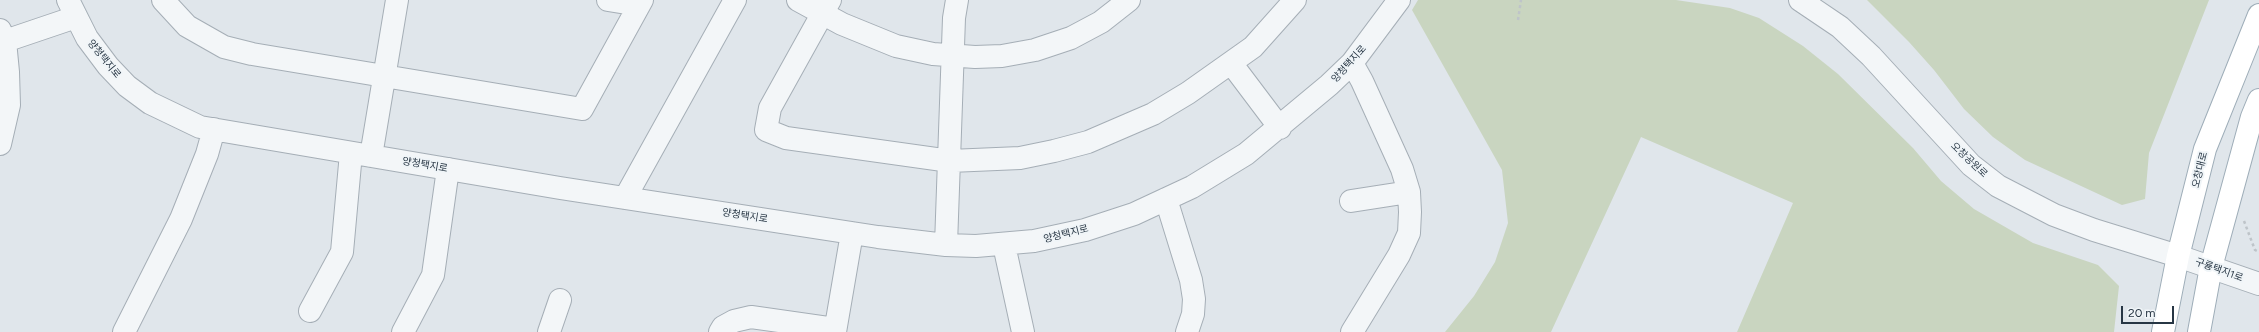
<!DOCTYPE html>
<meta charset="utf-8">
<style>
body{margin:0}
#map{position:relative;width:2259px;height:332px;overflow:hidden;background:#e0e6eb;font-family:Figtree,sans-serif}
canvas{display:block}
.scale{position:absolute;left:2121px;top:306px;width:53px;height:18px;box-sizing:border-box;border:2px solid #273644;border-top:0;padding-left:5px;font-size:12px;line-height:14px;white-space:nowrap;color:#273644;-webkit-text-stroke:3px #f0f5f8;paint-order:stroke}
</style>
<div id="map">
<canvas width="2259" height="332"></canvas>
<div class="scale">20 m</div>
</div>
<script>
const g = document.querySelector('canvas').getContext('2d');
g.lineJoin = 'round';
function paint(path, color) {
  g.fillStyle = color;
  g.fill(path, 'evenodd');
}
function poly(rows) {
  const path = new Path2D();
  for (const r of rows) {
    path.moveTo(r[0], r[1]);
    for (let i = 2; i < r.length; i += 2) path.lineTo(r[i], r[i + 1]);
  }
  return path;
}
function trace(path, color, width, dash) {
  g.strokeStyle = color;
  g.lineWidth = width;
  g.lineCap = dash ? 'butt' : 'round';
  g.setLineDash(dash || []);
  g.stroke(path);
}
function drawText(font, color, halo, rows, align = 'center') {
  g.font = font + ' Figtree,"Noto Sans KR",sans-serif';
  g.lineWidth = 4;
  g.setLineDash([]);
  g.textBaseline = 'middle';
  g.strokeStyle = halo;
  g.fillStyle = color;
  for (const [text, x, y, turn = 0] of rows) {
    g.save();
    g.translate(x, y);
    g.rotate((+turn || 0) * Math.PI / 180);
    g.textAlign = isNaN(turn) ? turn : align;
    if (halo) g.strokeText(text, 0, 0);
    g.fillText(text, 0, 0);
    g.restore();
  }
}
paint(poly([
 [1418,0,1676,0,1730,8,1759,18,1803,46,1838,74,1913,148,1941,181,1974,209,2033,243,2098,265,2119,286,2114,332,1737,332,1793,203,1641,137,1551,332,1445,332,1474,296,1495,262,1508,223,1502,170,1412,10],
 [1867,0,2209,0,2149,153,2145,199,2122,205,2025,160,1993,137,1964,109,1934,70,1909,42]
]), '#c9d5c0');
const minor = poly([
 [68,0,87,38,108,66,127,86,150,103,200,127,560,188,878,237,946,245,976,246,1034,241,1085,230,1134,214,1192,187,1246,154,1329,85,1352,63,1399,0],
 [163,0,187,26,224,47,252,54,582,109,642,0],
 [608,0,639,5],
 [798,0,842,24,896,46,933,54,975,57,1002,56,1035,50,1071,38,1101,22,1129,0],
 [830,0,770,108,766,130,786,138,950,161,1020,158,1054,151,1088,142,1153,114,1188,93,1253,47,1295,0],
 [1800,0,1840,27,1871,56,1971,165,1998,186,2054,215,2094,230,2178,256,2259,284],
 [0,30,5,41,8,72,9,105,0,144],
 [5,41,76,17],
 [1231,63,1280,128],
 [1352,63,1362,81,1402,169,1409,192,1410,212,1409,233,1399,255,1352,332],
 [371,156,397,0],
 [625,198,735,0],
 [1166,199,1191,280,1194,299,1193,314,1187,332],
 [1351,201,1409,192],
 [946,245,954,18,957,0],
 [1004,245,1023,332],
 [310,311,342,252,351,153],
 [124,332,181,219,207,154,214,129],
 [403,332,433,275,448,169],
 [549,332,560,300],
 [720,332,723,327,734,321,751,317,835,329],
 [835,332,852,233]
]);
const major = poly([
 [2163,332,2178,256,2205,149,2259,15],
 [2199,332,2211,267,2252,117,2259,100]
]);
trace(minor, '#a5aeb6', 24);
trace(major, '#9eadb8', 24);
trace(poly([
 [1518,20,1521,0],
 [2244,221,2255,250,2259,252]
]), '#bec4c9', 2.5, [3, 3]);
trace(minor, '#f3f6f8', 22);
trace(major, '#fff', 22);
drawText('10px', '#273644', '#f0f5f8', [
 ["양청택지로",104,59,51],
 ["양청택지로",1349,64,-48],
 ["오창공원로",1969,160,43],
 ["양청택지로",425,165,10],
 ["오창대로",2200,170,-76],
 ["양청택지로",745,216,9],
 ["양청택지로",1066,234,-14],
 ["구룡택지1로",2219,270,20]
]);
</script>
